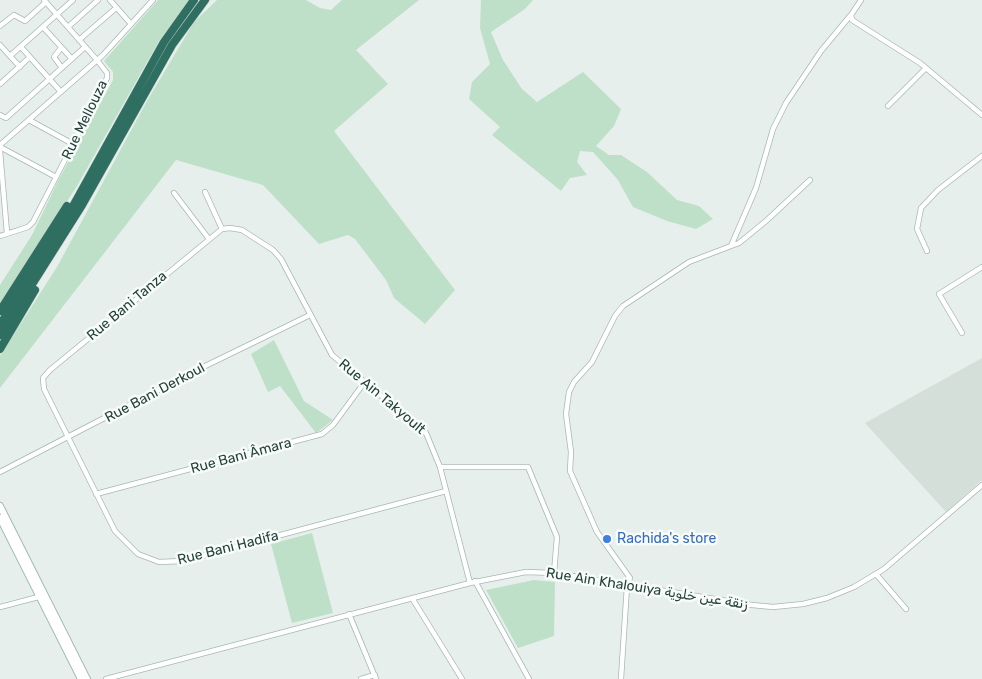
<!DOCTYPE html>
<meta charset="utf-8">
<style>
body{margin:0}
canvas{display:block;background:#e6efeb}
</style>
<canvas width="982" height="679"></canvas>
<script>
const g = document.querySelector('canvas').getContext('2d');
g.lineJoin = 'round';
function paint(path, color) {
  g.fillStyle = color;
  g.fill(path, 'evenodd');
}
function poly(rows) {
  const path = new Path2D();
  for (const r of rows) {
    path.moveTo(r[0], r[1]);
    for (let i = 2; i < r.length; i += 2) path.lineTo(r[i], r[i + 1]);
  }
  return path;
}
function trace(path, color, width, dash) {
  g.strokeStyle = color;
  g.lineWidth = width;
  g.lineCap = dash ? 'butt' : 'round';
  g.setLineDash(dash || []);
  g.stroke(path);
}
function drawText(font, color, halo, rows, align = 'center') {
  g.font = font + ' Rubik,"Noto Naskh Arabic",sans-serif';
  g.lineWidth = 5;
  g.setLineDash([]);
  g.textBaseline = 'middle';
  g.strokeStyle = halo;
  g.fillStyle = color;
  for (const [text, x, y, turn = 0] of rows) {
    g.save();
    g.translate(x, y);
    g.rotate((+turn || 0) * Math.PI / 180);
    g.textAlign = isNaN(turn) ? turn : align;
    if (halo) g.strokeText(text, 0, 0);
    g.fillText(text, 0, 0);
    g.restore();
  }
}
paint(poly([
 [982,358,982,480,946,512,865,423]
]), '#d4dfda');
paint(poly([
 [158,0,189,0,159,41,77,186,0,304,0,285,32,235,59,179,113,80,113,72,104,61],
 [217,0,306,0,320,8,331,10,342,0,419,0,356,50,388,84,334,131,455,290,425,324,394,298,386,280,355,239,348,235,319,244,263,185,176,160,0,388,0,356,57,267,147,101,194,22],
 [481,0,533,0,525,9,491,32,503,60,522,89,537,102,583,72,621,109,614,126,596,146,609,155,621,155,647,172,677,200,699,206,713,219,696,229,667,221,633,207,618,180,593,152,580,151,577,162,587,175,570,178,561,191,492,135,500,127,469,99,472,82,490,64,480,28],
 [274,340,304,401,333,420,316,433,280,386,268,392,251,354],
 [312,533,333,613,292,623,271,544],
 [534,580,555,582,554,636,518,648,486,590]
]), '#bfe0c8');
const street = poly([
 [110,0,131,24],
 [861,0,851,15,852,20,920,63,982,115],
 [0,26,14,15,25,21,46,2],
 [43,27,72,59],
 [68,27,98,0],
 [79,40,116,8],
 [0,45,20,67],
 [21,47,61,92],
 [61,48,54,57,62,68],
 [10,56,73,0],
 [0,84,30,57],
 [888,106,926,68],
 [0,115,6,118,85,47],
 [29,120,73,144],
 [0,145,103,55,153,0],
 [0,147,56,177],
 [0,151,7,233],
 [205,192,222,229],
 [174,193,209,239],
 [0,236,28,227,33,222,107,78,107,73,97,60,44,0],
 [731,246,739,243,766,221,810,180],
 [927,251,917,229,921,208,938,190,982,156],
 [962,333,939,294,982,267],
 [440,467,528,467,557,537,554,573],
 [0,472,195,371,310,315],
 [446,491,183,561,159,562,138,554,115,531,44,389,43,378,50,370,222,229,230,228,242,230,273,250,281,259,332,355,426,433,440,467,470,583],
 [96,494,322,434,333,425,364,383],
 [876,574,906,609],
 [475,581,529,679],
 [412,598,462,679],
 [0,607,42,596],
 [349,614,376,679],
 [106,679,470,583,526,572,554,573,752,605,773,607,803,604,827,598,854,587,884,569,982,485],
 [361,679,375,675],
 [621,679,627,586,630,578,597,532,570,471,571,452,566,414,569,392,574,382,592,362,615,316,623,306,689,262,731,246,756,188,773,129,786,103,821,51,850,16]
]);
const secondary = poly([
 [0,506,87,679],
 [0,518,81,679]
]);
const highway = poly([
 [0,311,67,206],
 [0,325,61,228,164,42,194,0],
 [0,335,82,205,172,45,205,0],
 [0,349,35,290]
]);
trace(street, '#a8b8b2', 6);
trace(secondary, '#a4bbb3', 8);
trace(highway, '#c2cac8', 9);
trace(street, '#fff', 4.5);
trace(secondary, '#fff', 6);
trace(highway, '#2f6f62', 8);
for (const [x, y, r, color] of [
 [607,539,5,"#3f7fe0"]
]) {
  const dot = new Path2D();
  dot.arc(x, y, r, 0, 2 * Math.PI);
  g.fillStyle = color;
  g.fill(dot);
  trace(dot, '#f7fbf9', 2);
}
drawText('14px', '#24423a', '#f7fbf9', [
 ["Rue Mellouza",85,120,-64],
 ["Rue Bani Tanza",127,306,-40],
 ["Rue Bani Derkoul",155,393,-28],
 ["Rue Ain Takyoult",382,397,40],
 ["Rue Bani Âmara",241,456,-15],
 ["Rue Bani Hadifa",228,548,-14],
 ["Rue Ain Khalouiya زنقة عين خلوية",647,589,9]
]);
drawText('14px', '#366cbe', '#f7fbf9', [
 ["Rachida's store",617,539]
], 'left');
</script>
